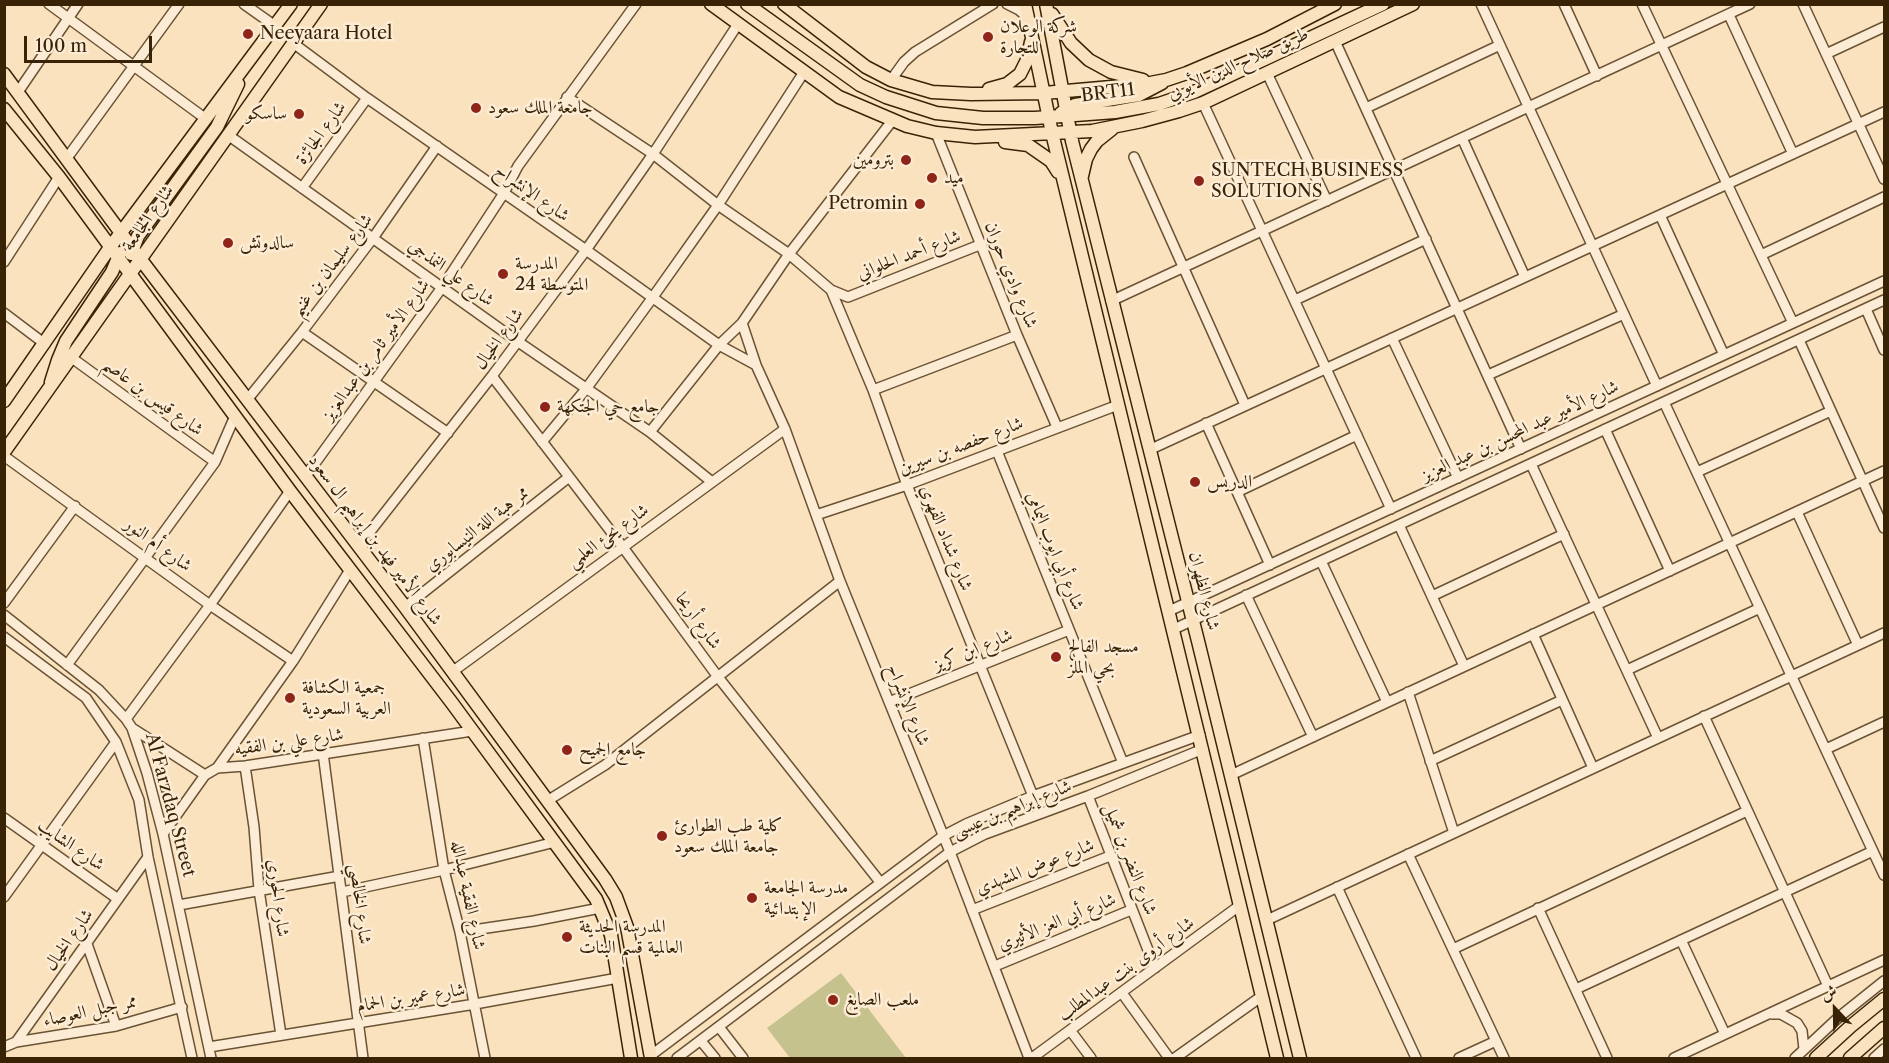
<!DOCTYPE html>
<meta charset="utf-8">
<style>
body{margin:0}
#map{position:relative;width:1889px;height:1063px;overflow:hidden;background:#fbe2be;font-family:"Libre Caslon Text",Amiri,serif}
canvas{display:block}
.frame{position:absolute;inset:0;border:6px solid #392306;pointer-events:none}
.north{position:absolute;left:1805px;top:979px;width:60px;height:60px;-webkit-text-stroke:4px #fcecd5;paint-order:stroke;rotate:338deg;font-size:16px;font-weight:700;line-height:24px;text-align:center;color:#392306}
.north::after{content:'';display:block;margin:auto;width:21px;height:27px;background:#392306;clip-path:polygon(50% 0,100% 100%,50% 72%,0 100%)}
.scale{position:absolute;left:24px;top:36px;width:128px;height:27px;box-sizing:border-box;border:3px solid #392306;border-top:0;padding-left:8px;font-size:18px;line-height:21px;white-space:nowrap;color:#392306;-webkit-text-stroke:4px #fcecd5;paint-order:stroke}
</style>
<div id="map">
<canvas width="1889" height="1063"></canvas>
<div class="frame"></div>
<div class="north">ش</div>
<div class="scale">100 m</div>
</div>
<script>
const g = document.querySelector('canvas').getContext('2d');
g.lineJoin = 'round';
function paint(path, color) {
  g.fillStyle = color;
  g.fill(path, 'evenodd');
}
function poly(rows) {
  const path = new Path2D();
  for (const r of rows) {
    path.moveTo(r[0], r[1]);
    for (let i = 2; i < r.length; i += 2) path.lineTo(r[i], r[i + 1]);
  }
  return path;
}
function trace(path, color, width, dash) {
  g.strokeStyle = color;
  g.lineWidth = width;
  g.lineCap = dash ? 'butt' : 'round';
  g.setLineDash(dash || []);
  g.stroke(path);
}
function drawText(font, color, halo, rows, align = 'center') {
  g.font = font + ' "Libre Caslon Text",Amiri,serif';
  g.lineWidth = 5;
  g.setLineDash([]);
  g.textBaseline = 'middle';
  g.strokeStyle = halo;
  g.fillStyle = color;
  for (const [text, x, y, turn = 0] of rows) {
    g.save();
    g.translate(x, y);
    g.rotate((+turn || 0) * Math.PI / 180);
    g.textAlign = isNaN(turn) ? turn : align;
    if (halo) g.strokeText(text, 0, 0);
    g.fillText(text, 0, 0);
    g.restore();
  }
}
paint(poly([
 [841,973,906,1058,790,1058,767,1028]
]), '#c5c28d');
const minor = poly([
 [49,4,206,119],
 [244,4,275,26],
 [1007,4,1019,10,1028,18],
 [1481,4,1657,386],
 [1564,4,1597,76],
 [1642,4,1793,323],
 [1803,4,1884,179],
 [1729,15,1793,154],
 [1335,41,1521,449],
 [293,43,367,98,586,250,719,345,756,365],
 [1826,54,1884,27],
 [1267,73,1327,201],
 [891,80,904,62,915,52,993,4],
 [18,92,78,4],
 [567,97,653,154,718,205,789,254,831,290,848,297,982,244],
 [1203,103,1391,509],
 [1366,108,1500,45],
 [936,133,1017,335,1057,427],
 [228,135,517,341,650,432,712,482],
 [1462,138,1525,277],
 [1134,157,1245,405],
 [67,158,179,4],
 [302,188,367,98],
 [1660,215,1724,355],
 [1761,255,1884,197],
 [4,262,59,177],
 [831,290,873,390,907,485,1033,796],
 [1295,300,1426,239],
 [1111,301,1750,4],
 [1866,309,1884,350],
 [4,313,45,344],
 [742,323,756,365,785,429,840,581,950,852,1029,1058],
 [302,332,448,433],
 [1392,338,1458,478],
 [1799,340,1884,528],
 [72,358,215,462],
 [1488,375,1624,314],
 [492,376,622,546,718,677,880,882],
 [873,390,1017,335],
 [247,400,302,332,373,238,437,146],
 [1664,402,1884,875],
 [1206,423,1270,565],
 [1605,429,1670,571],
 [650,432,719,345,742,323,789,254,892,121],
 [542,442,586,389,653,297,718,205,804,72],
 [1149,450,1884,112],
 [997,451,1123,763],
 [4,456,210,605,293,661],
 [1531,464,1658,738],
 [1697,472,1831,411],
 [305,477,443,286,504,193,518,166,636,4],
 [1237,492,1357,435],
 [1797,512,1858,645],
 [816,515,907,485,1118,405],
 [1399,525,1464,666],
 [358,547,492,376,586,250,653,154,738,24],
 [1321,561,1387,702],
 [1246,595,1313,737],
 [1432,596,1564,534],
 [4,603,75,506],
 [405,607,569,477],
 [1169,611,1884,281],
 [4,615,99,690,126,719,132,728,147,773,163,834,211,1058],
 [1174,629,1884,300],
 [1533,634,1593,768],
 [4,637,86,698,116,742,139,800,148,857,192,1058],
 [67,665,215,462,235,416],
 [1627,670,1760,608],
 [452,672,785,429],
 [1408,692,1454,833],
 [889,702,1069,630],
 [1704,716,1828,986],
 [126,719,210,605,290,491],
 [132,728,205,775],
 [423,738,444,870,460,932,485,1058],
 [1826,749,1884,722],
 [323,753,363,1058],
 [1430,761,1562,700],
 [245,766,254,827,259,890,281,1035],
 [217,768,245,766,472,731],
 [1231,775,1884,471],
 [1088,796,1155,968],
 [547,801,605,765,840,581],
 [4,818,118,899],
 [163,834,205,775,217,768,293,661,350,570],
 [1408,854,1504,1058],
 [1337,887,1416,1058],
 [342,892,444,870,555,842],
 [4,897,116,742],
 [179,905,340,876],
 [1538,908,1607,1058],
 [972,910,1110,856],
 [1267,920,1884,633],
 [460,932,534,921,600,908],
 [1681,940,1725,1034],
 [87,944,116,1026],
 [1453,949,1747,811],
 [995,966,1131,910],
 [1576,989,1873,851],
 [1122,993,1169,1058],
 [1772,1014,1781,1014,1797,1023,1802,1031,1804,1049],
 [719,1027,743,1058],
 [1070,1030,1091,1058],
 [701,1041,715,1058],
 [16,1042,148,857],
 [4,1047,16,1042,116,1026,182,1007],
 [209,1047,475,1004,618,978],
 [650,1056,943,836,966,824,1033,796,1200,735],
 [677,1058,950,852,985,834,1088,796,1203,749],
 [1032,1058,1239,906],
 [1175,1058,1262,996],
 [1459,1058,1496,1041],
 [1674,1058,1884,960],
 [1795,1058,1839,1017,1884,981],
 [1874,1058,1884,1049]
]);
const major = poly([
 [711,4,839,97,907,126,936,133,975,137,1092,131,1142,121,1179,111,1203,103,1413,4],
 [747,4,860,85,886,97,936,113,983,118,1035,118,1115,112,1159,104,1194,92,1383,4],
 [784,4,866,67,891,80,932,92,971,94,1044,93,1145,84,1166,80,1187,73,1267,39,1335,4],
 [1025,4,1052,133,1277,1058],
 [1046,4,1072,141,1198,641,1300,1058],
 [1052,14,1071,43,1089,60,1111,72,1143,80],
 [4,74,132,248,405,607,605,879,616,897,627,927,651,1058],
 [989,89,1007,84,1020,74,1027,60,1031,42],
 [4,109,59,177,290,491,452,703,596,899,611,935,631,1058],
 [1061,113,1075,105,1139,95,1162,83],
 [1005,142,1028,145,1051,161,1058,172],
 [1082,176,1086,159,1091,149,1097,141,1112,129],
 [131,254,138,236,217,127,238,84],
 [51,382,58,360,66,341,112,272,120,253],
 [4,401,111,246,291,4],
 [4,452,321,4],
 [1816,1058,1851,1026,1884,999],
 [1850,1058,1884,1028]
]);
trace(minor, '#6a5334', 12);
trace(major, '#392306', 15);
trace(minor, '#fcecd5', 9);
trace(major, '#fbe2be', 12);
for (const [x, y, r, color] of [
 [248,34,6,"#8f2418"],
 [988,37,6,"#8f2418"],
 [476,108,6,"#8f2418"],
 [299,114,6,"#8f2418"],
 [906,160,6,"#8f2418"],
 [932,178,6,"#8f2418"],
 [1199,181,6,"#8f2418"],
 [920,204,6,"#8f2418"],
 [228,243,6,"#8f2418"],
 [503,274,6,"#8f2418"],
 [545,407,6,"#8f2418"],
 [1195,482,6,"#8f2418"],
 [1056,657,6,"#8f2418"],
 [290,698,6,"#8f2418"],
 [567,750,6,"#8f2418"],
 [662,836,6,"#8f2418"],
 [752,898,6,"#8f2418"],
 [567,937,6,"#8f2418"],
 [833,1000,6,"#8f2418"]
]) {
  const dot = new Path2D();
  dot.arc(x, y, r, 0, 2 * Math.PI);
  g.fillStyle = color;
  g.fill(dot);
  trace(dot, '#fcecd5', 2);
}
drawText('18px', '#392306', '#fcecd5', [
 ["شركة الوعلان",1000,27],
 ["للتجارة",1000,48],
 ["Neeyaara Hotel",260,34],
 ["جامعة الملك سعود",488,108],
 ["ساسكو",287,114,"right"],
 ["بترومين",894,160,"right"],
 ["SUNTECH BUSINESS",1211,171],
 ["SOLUTIONS",1211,192],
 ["ميد",944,178],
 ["Petromin",908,204,"right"],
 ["سالدوتش",240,243],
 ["المدرسة",515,264],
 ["المتوسطة 24",515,285],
 ["جامع حي الجتكهة",557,407],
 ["الدريس",1207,482],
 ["مسجد الفالح",1068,647],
 ["بحي الملز",1068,668],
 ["جمعية الكشافة",302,688],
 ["العربية السعودية",302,709],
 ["جامع الجميح",579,750],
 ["كلية طب الطوارئ",674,826],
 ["جامعة الملك سعود",674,847],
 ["مدرسة الجامعة",764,888],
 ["الإبتدائية",764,909],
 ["المدرسة الحديثة",579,927],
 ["العالمية قسم البنات",579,948],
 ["ملعب الصايغ",845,1000]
], 'left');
drawText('18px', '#392306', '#fcecd5', [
 ["طريق صلاح الدين الأيوبي",1238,64,-24],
 ["BRT11",1108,93,-7],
 ["شارع الجائزة",321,133,-54],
 ["شارع الإنشراح",532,193,35],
 ["شارع الجامعة",148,218,-55],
 ["شارع أحمد الحلواني",909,255,-21],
 ["شارع سليمان بن غنيم",332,265,-53],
 ["شارع علي النمذجي",451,273,36],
 ["شارع وادي حوران",1011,275,68],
 ["شارع الخيال",499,339,-54],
 ["شارع الأمير ثامر بن عبدالعزيز",376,350,-54],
 ["شارع قيس بن عاصم",153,397,36],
 ["شارع الأمير عبد المحسن بن عبد العزيز",1520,431,-25],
 ["شارع حفصه بن سيرين",961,446,-21],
 ["ممر هبة اللة النيسابوري",477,529,-38],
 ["شارع يحئ العلمي",608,536,-36],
 ["شارع شداد الفهري",946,538,68],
 ["شارع الأمير فهد بن إبراهيم ال سعود",375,540,53],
 ["شارع أم النور",158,545,36],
 ["شارع أبي ايوب اليمامي",1055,551,68],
 ["شارع الظهران",1204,591,76],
 ["شارع أريحا",698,621,54],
 ["شارع ابن كريز",973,650,-22],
 ["شارع الإنشراح",908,705,68],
 ["شارع علي بن الفقيه",289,742,-8],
 ["Al Farzdaq Street",170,805,75],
 ["شارع إبراهيم بن عيسى",1012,809,-22],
 ["شارع الشايب",71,845,35],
 ["شارع النضر بن شميل",1130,859,69],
 ["شارع عوض المشهدي",1035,867,-21],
 ["شارع الفقية عبدالله",468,895,78],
 ["شارع الحوري",278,898,83],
 ["شارع الخالصي",360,904,83],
 ["شارع أبي العز الأثيري",1057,922,-22],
 ["شارع الخيال",69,940,-55],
 ["شارع أروى بنت عبدالمطلب",1126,969,-36],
 ["شارع عمير بن الحمام",411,998,-9],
 ["ممر جبل العوصاء",90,1011,-12]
]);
</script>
